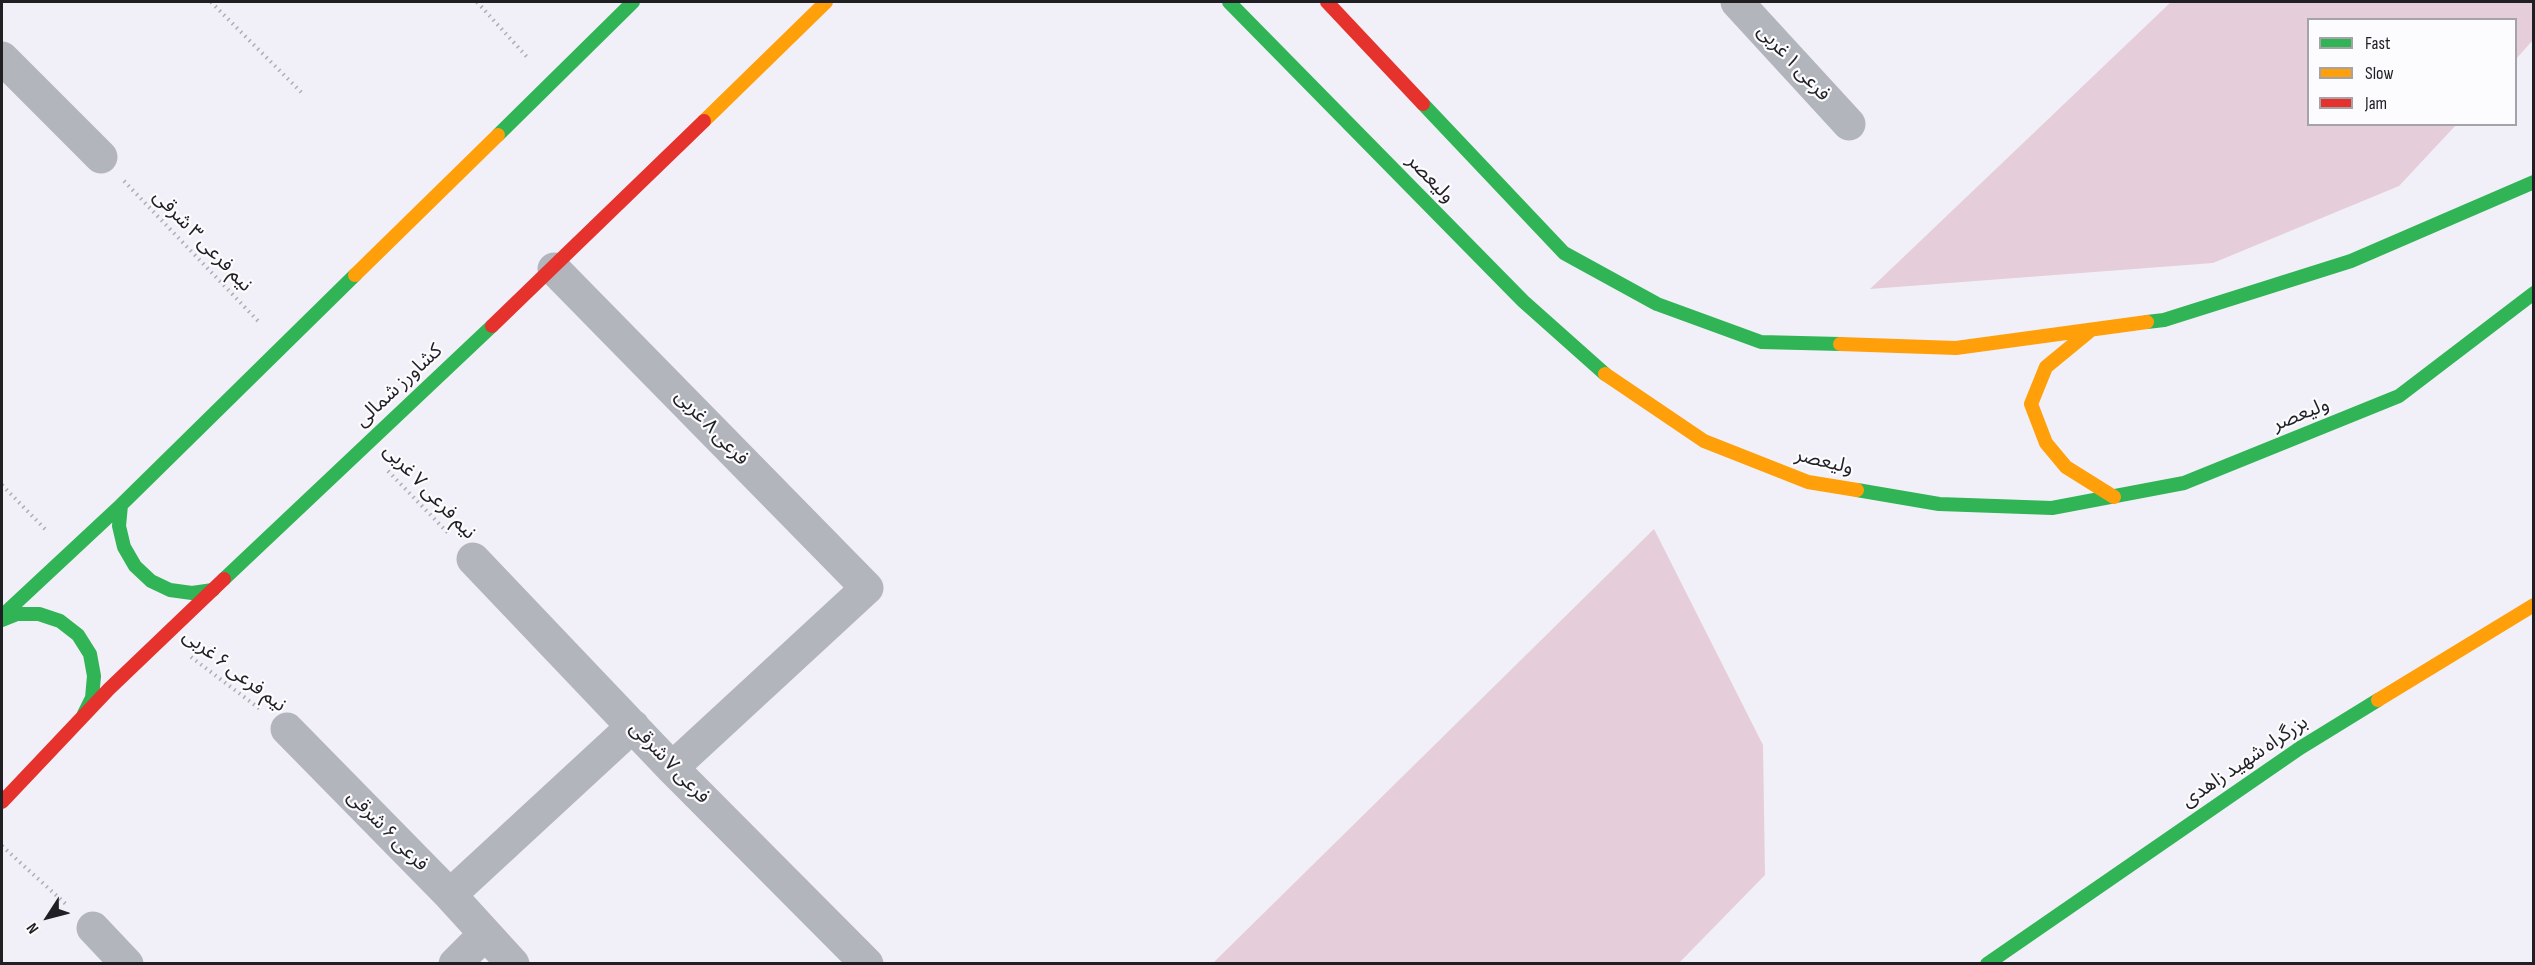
<!DOCTYPE html>
<meta charset="utf-8">
<style>
body{margin:0}
#map{position:relative;width:2535px;height:965px;overflow:hidden;background:#f1f0f8;font-family:"Sofia Sans Condensed",sans-serif}
canvas{display:block}
.frame{position:absolute;inset:0;border:3px solid #201f24;pointer-events:none}
.legend{position:absolute;left:2307px;top:18px;width:210px;height:108px;box-sizing:border-box;background:#fcfbfe;border:2px solid #a4a3a7;margin:0;padding:8px 10px;list-style:none;font-size:18px;color:#201f24}
.legend li{display:flex;align-items:center;gap:12px;height:30px}
.legend b{width:30px;border:2px solid #a4a3a7}
.north{position:absolute;left:18px;top:887px;width:60px;height:60px;-webkit-text-stroke:4px #fcfbfe;paint-order:stroke;rotate:234deg;font-size:16px;font-weight:700;line-height:24px;text-align:center;color:#201f24}
.north::after{content:'';display:block;margin:auto;width:21px;height:27px;background:#201f24;clip-path:polygon(50% 0,100% 100%,50% 72%,0 100%)}
</style>
<div id="map">
<canvas width="2535" height="965"></canvas>
<div class="frame"></div>
<ul class="legend">
<li><b style="height:8px;background:#30b455"></b>Fast</li>
<li><b style="height:8px;background:#ff9f0a"></b>Slow</li>
<li><b style="height:8px;background:#e5322d"></b>Jam</li>
</ul>
<div class="north">N</div>
</div>
<script>
const g = document.querySelector('canvas').getContext('2d');
g.lineJoin = 'round';
function paint(path, color) {
  g.fillStyle = color;
  g.fill(path, 'evenodd');
}
function poly(rows) {
  const path = new Path2D();
  for (const r of rows) {
    path.moveTo(r[0], r[1]);
    for (let i = 2; i < r.length; i += 2) path.lineTo(r[i], r[i + 1]);
  }
  return path;
}
function trace(path, color, width, dash) {
  g.strokeStyle = color;
  g.lineWidth = width;
  g.lineCap = dash ? 'butt' : 'round';
  g.setLineDash(dash || []);
  g.stroke(path);
}
function drawText(font, color, halo, rows, align = 'center') {
  g.font = font + ' "Sofia Sans Condensed","Noto Sans Arabic",sans-serif';
  g.lineWidth = 4.5;
  g.setLineDash([]);
  g.textBaseline = 'middle';
  g.strokeStyle = halo;
  g.fillStyle = color;
  for (const [text, x, y, turn = 0] of rows) {
    g.save();
    g.translate(x, y);
    g.rotate((+turn || 0) * Math.PI / 180);
    g.textAlign = isNaN(turn) ? turn : align;
    if (halo) g.strokeText(text, 0, 0);
    g.fillText(text, 0, 0);
    g.restore();
  }
}
paint(poly([
 [2171,2,2533,2,2533,40,2516,59,2516,20,2308,20,2308,124,2456,125,2399,186,2213,263,1870,289],
 [1654,529,1763,745,1765,875,1679,963,1213,963]
]), '#e6cdda');
trace(poly([
 [211,2,302,93],
 [477,2,527,57],
 [124,181,258,321],
 [388,471,450,535],
 [2,485,45,529],
 [191,657,260,709],
 [2,846,68,906]
]), '#abaeb2', 4, [1.5, 4.5]);
trace(poly([
 [1737,2,1849,124],
 [2,58,101,157],
 [554,269,867,588,672,768],
 [473,559,672,768,867,964],
 [287,729,450,895,513,964],
 [450,895,633,726],
 [93,928,127,964],
 [455,964,485,934]
]), '#b3b5bc', 33);
trace(poly([
 [1229,2,1523,301,1605,374],
 [1423,104,1564,253,1657,304,1761,342,1840,344],
 [498,135,633,2],
 [2147,322,2164,320,2351,261,2534,182],
 [1857,490,1939,504,2052,508,2184,483,2399,396,2534,293],
 [121,505,119,526,124,547,135,566,151,581,170,590,192,593,213,590],
 [224,579,492,326],
 [2,616,121,505,355,275],
 [2,620,17,614,39,614,60,621,78,635,90,654,94,676,92,698,84,714],
 [1987,964,2300,748,2378,700]
]), '#30b455', 14);
trace(poly([
 [704,121,826,2],
 [355,275,498,135],
 [2091,330,2046,367,2031,404,2046,443,2066,467,2114,497],
 [1840,344,1956,348,2147,322],
 [1605,374,1704,441,1808,482,1857,490],
 [2378,700,2534,605]
]), '#ff9f0a', 14);
trace(poly([
 [1327,2,1423,104],
 [492,326,704,121],
 [2,802,109,689,224,579]
]), '#e5322d', 14);
drawText('20px', '#201f24', '#fcfbfe', [
 ["فرعی ۱ غربی",1793,63,47],
 ["ولیعصر",1430,179,46],
 ["نیم فرعی ۳ شرقی",202,241,46],
 ["کشاورز شمالی",399,386,-43],
 ["ولیعصر",2301,415,-22],
 ["فرعی ۸ غربی",711,428,46],
 ["ولیعصر",1824,462,14],
 ["نیم فرعی ۷ غربی",429,492,46],
 ["نیم فرعی ۶ غربی",234,671,37],
 ["بزرگراه شهید زاهدی",2245,762,-34],
 ["فرعی ۷ شرقی",669,763,46],
 ["فرعی ۶ شرقی",387,831,45]
]);
</script>
